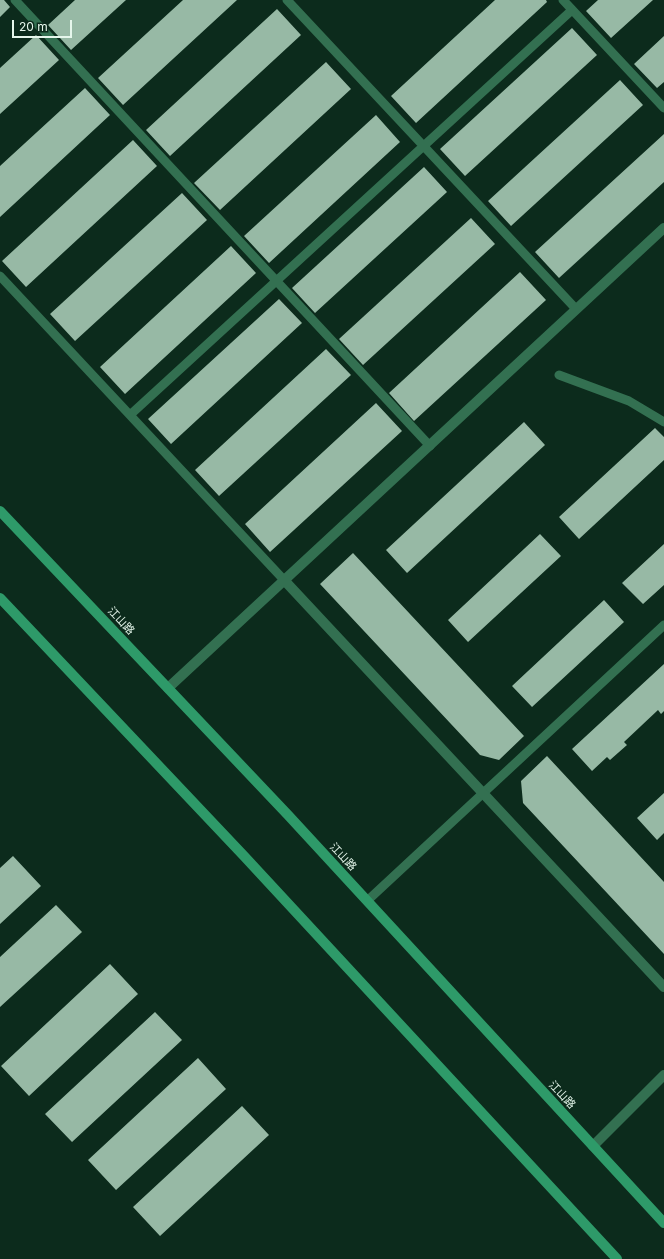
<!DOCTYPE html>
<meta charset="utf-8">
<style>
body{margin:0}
#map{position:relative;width:664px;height:1259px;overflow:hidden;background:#0c2b1c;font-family:Inter,sans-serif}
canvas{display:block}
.scale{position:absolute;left:12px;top:20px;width:60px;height:18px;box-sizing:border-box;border:2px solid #e6f7ec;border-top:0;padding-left:5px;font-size:12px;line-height:14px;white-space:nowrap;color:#e6f7ec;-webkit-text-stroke:3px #0c2b1c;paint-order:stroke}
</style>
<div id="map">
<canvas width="664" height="1259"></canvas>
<div class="scale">20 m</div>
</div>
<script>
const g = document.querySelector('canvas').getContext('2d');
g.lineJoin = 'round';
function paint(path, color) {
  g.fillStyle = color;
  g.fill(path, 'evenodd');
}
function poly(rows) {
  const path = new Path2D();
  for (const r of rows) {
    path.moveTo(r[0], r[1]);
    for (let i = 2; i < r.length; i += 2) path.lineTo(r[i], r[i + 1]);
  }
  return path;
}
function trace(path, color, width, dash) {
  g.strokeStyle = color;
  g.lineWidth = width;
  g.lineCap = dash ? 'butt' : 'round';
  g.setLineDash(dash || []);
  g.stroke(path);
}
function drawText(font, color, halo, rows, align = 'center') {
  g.font = font + ' Inter,"Noto Sans SC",sans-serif';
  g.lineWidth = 4;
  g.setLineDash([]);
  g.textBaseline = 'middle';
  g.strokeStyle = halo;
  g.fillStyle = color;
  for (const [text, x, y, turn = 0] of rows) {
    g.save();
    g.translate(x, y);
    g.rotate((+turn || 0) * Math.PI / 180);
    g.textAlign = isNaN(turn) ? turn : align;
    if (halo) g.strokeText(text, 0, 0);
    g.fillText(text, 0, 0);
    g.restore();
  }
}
paint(poly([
 [0,0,4,0,10,7,0,17],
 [75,0,126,0,71,50,48,25],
 [183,0,237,0,123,105,98,78],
 [495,0,546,0,547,2,416,123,391,96],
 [598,0,653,0,611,38,586,11],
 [277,9,301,35,170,156,146,130],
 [572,28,597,55,465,176,440,149],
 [36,35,59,60,0,114,0,68],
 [664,36,664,82,657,88,634,64],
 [326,62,351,89,220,210,194,183],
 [620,80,643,105,511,226,488,201],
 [85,88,110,115,0,217,0,166],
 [376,115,400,142,269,263,244,236],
 [664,134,664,182,559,278,535,252],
 [133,140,157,166,26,287,2,261],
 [424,167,447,192,315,313,292,288],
 [182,193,207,220,75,341,50,314],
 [471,218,495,244,363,365,339,339],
 [231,246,256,273,125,394,100,367],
 [520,272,546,300,414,421,389,393],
 [279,299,302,323,171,444,148,419],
 [326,349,351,375,219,496,195,470],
 [376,403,402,431,270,552,245,524],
 [524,422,545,445,407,573,386,550],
 [655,428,664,437,664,460,579,539,559,517],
 [540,534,561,556,468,642,448,620],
 [664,544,664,585,643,604,622,583],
 [353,553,524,736,499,760,480,755,320,584],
 [604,600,624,622,532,707,512,686],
 [664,664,664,711,661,714,658,710,624,742,627,745,610,760,607,757,592,771,572,749],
 [547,756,664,882,664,954,523,803,521,781],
 [664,793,664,833,657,840,637,818],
 [13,856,41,886,0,924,0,868],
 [56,905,82,932,0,1007,0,957],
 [110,964,138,994,29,1096,1,1066],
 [155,1012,182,1040,72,1142,45,1114],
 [198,1058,226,1089,116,1190,88,1160],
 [242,1106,269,1135,160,1236,133,1207]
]), '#97b9a5');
trace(poly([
 [15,0,430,446],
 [287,0,576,309],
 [563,0,664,108],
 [0,276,284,580],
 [559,375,629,401,664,422],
 [130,415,572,10],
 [367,901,664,625]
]), '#337051', 9);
trace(poly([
 [284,580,664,987],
 [168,688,664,228],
 [593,1146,664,1075]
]), '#337051', 10);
trace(poly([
 [0,511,288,815,664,1223],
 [0,598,244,856,617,1259]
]), '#2e9a69', 10);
drawText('11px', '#e6f7ec', '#0c2b1c', [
 ["江山路",121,621,47],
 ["江山路",343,857,47],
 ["江山路",562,1095,47]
]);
</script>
